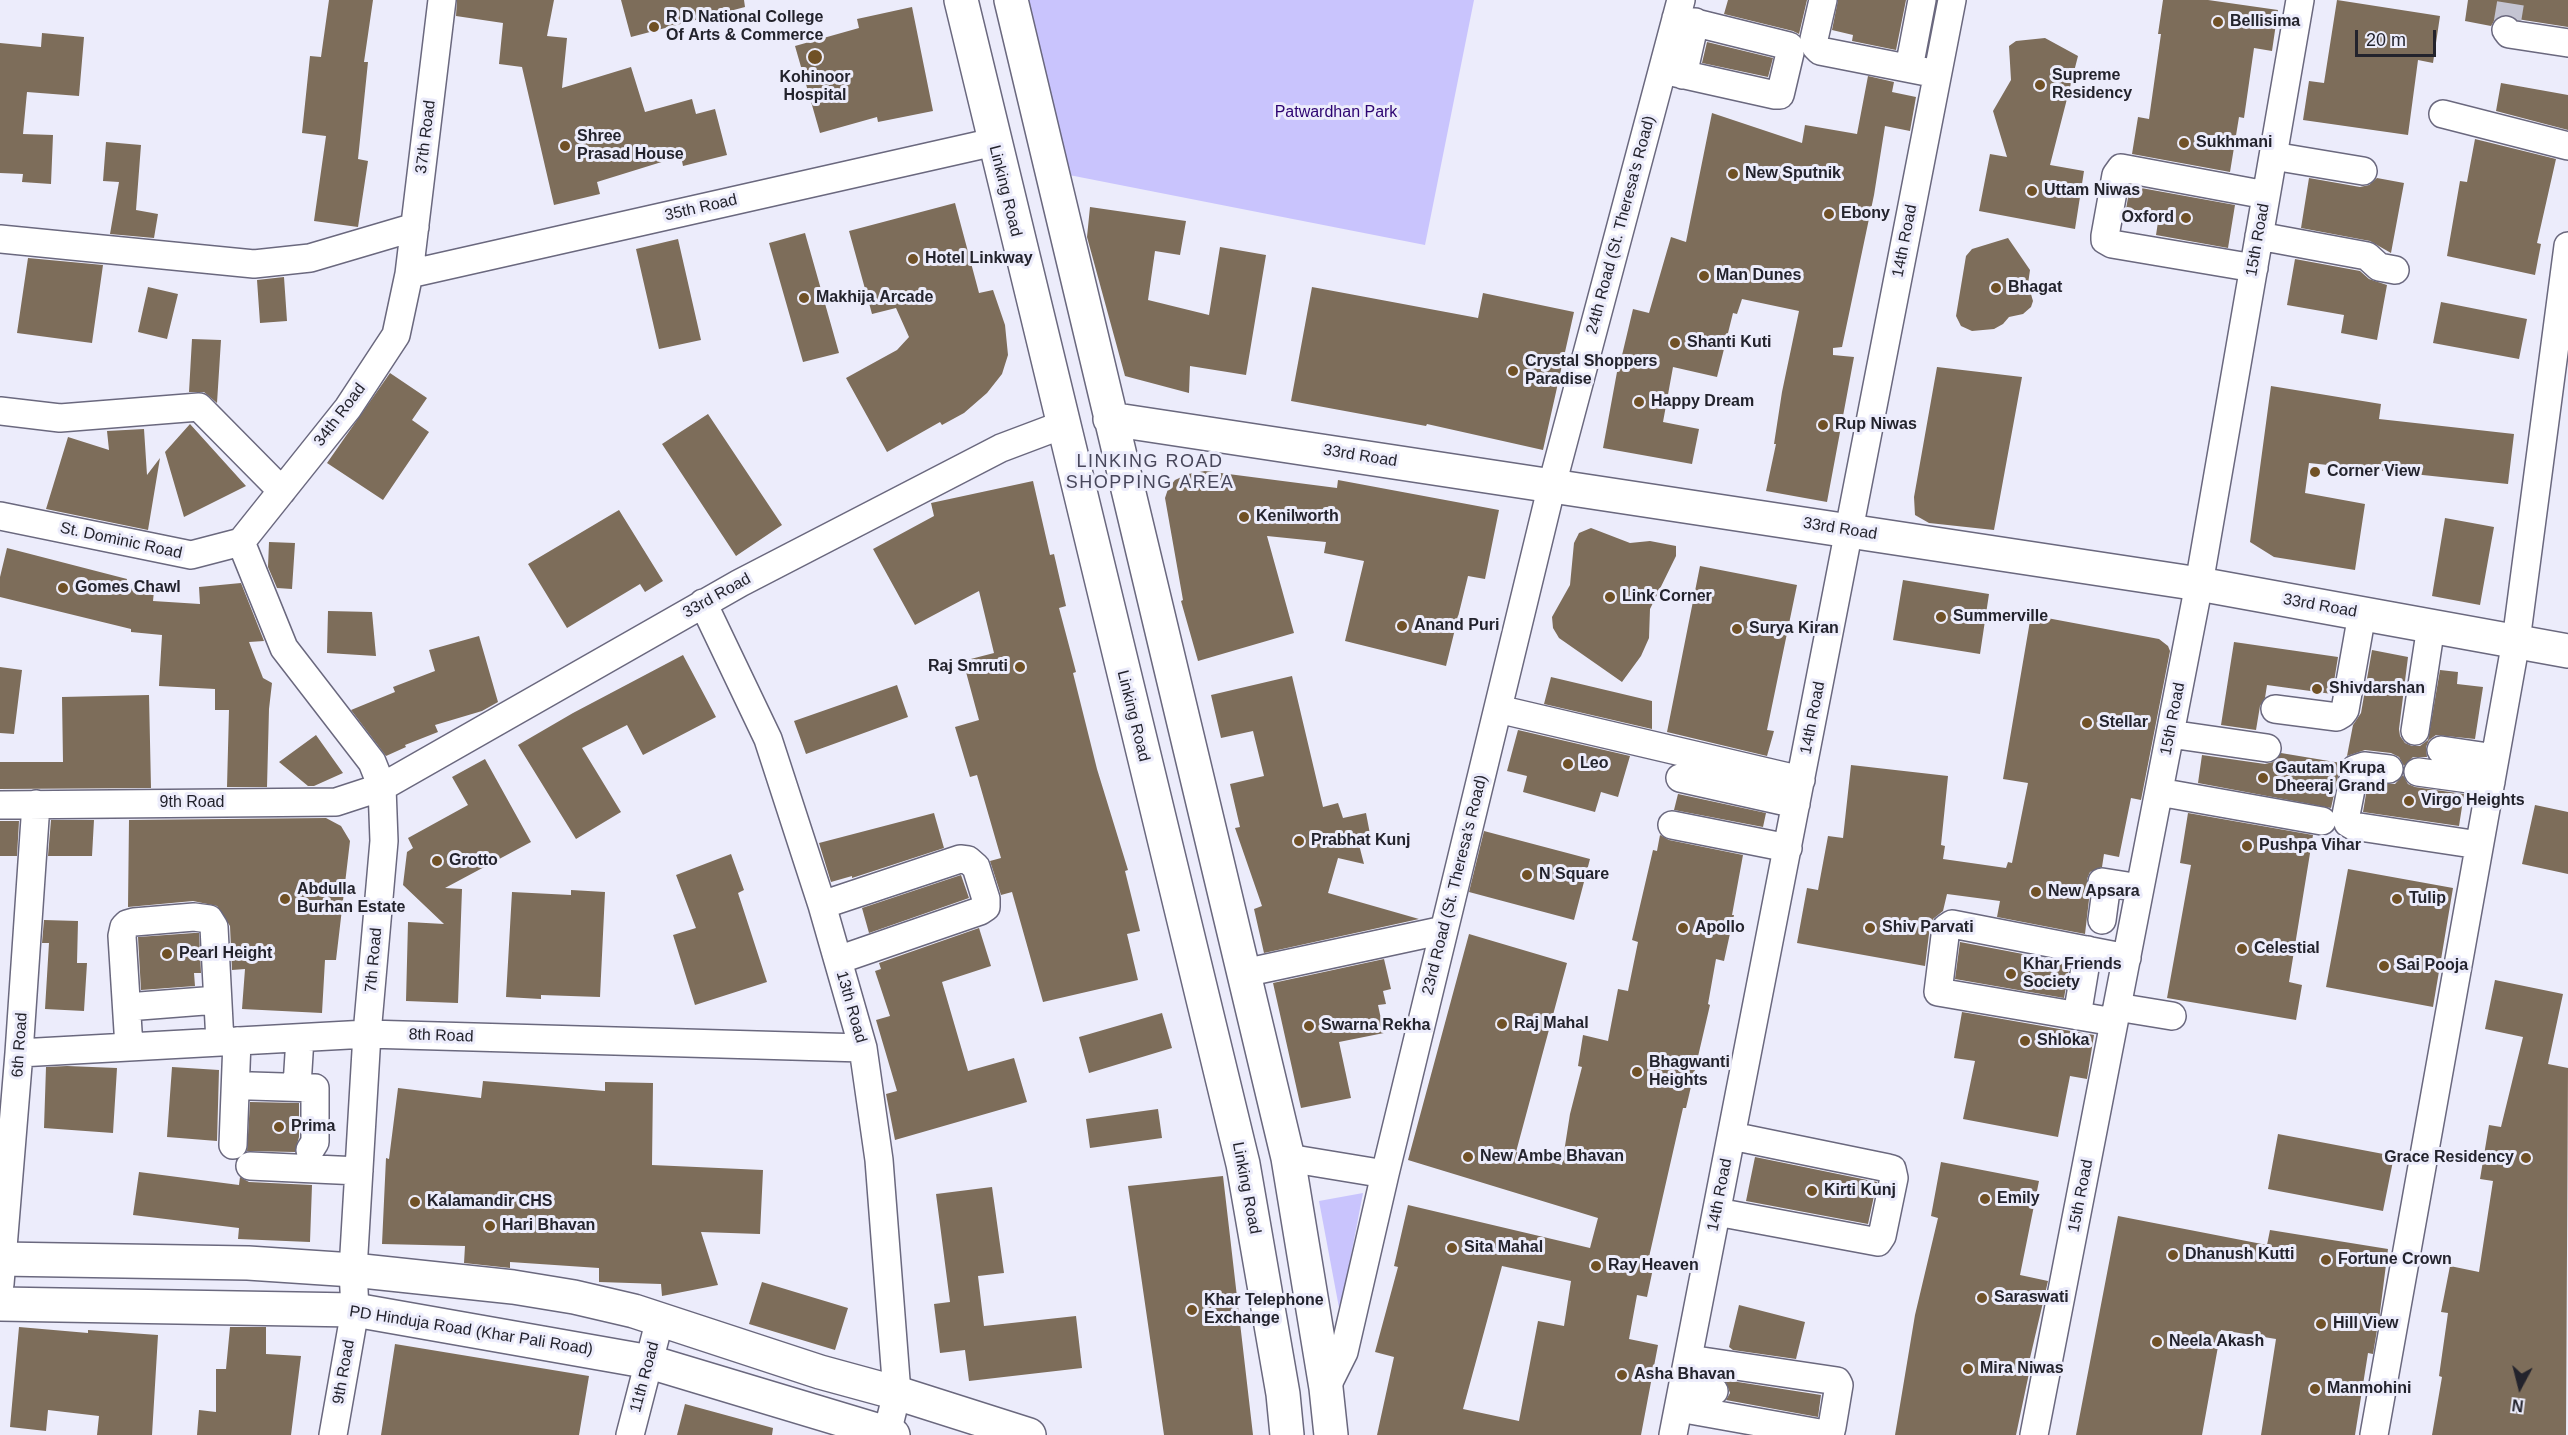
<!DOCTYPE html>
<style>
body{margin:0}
#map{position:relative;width:2568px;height:1435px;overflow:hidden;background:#ececfb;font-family:Arial,sans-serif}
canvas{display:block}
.north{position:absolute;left:2490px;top:1357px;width:60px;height:60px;-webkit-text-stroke:4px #ececfb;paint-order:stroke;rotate:187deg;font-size:16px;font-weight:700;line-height:24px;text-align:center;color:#23232c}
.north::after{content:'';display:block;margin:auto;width:21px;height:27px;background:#23232c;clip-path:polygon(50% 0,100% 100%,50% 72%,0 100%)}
.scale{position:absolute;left:2355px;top:30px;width:81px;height:27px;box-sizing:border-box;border:3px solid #23232c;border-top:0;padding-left:8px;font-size:18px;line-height:21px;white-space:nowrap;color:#23232c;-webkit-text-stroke:4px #ececfb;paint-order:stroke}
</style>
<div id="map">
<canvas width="2568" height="1435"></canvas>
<div class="north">N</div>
<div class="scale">20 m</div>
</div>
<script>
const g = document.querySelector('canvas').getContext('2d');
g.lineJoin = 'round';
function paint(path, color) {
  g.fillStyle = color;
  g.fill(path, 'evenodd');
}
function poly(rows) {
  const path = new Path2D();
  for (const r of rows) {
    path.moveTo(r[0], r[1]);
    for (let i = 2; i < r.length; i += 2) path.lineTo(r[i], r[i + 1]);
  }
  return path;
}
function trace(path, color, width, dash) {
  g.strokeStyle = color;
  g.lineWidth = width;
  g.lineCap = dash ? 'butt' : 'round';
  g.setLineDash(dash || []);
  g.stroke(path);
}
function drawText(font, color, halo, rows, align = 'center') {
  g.font = font + ' Arial,sans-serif';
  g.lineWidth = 6;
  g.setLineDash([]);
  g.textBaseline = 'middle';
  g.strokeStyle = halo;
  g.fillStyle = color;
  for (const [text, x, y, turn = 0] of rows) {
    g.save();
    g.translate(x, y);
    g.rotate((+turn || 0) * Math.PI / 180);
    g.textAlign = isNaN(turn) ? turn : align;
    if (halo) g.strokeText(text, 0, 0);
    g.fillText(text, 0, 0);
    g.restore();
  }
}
paint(poly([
 [1026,0,1474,0,1425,245,1064,174],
 [1363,1193,1340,1313,1319,1201]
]), '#c9c4fd');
paint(poly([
 [329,0,373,0,364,62,368,62,358,159,368,161,358,227,314,221,326,136,302,133,310,56,321,57],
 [457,0,554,0,547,36,567,38,562,88,631,67,645,112,692,99,696,114,715,109,727,155,683,166,681,156,597,182,600,194,554,205,522,67,499,64,503,23,456,16],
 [621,0,744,0,745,7,631,37],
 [1728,0,1807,0,1799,34,1793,31,1724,14],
 [1838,0,1906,0,1896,50,1852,41,1853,35,1832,30],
 [2163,0,2208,0,2278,10,2272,51,2254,48,2244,118,2239,117,2230,172,2132,154,2138,117,2149,119,2161,34,2158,34],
 [2337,0,2440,16,2433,63,2418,60,2408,135,2303,120,2309,81,2324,83],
 [2468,0,2568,0,2568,27,2517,19,2505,14,2496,18,2491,26,2465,21],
 [912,7,933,111,878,122,877,117,820,133,795,46,859,28,857,19],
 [42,33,84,37,79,96,27,92,23,134,53,135,51,184,22,182,23,174,0,173,0,43,41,47],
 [2045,38,2078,56,2050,165,2084,171,2075,229,1979,211,1990,154,2007,157,1993,111,2011,80,2009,46,2016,41],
 [1707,42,1773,58,1768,77,1702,63],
 [1868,76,1894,82,1892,92,1916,97,1910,131,1885,126,1874,195,1842,347,1833,348,1833,355,1854,357,1827,502,1766,491,1776,444,1774,444,1782,392,1799,311,1742,299,1737,314,1733,313,1717,377,1673,367,1663,422,1699,429,1692,464,1603,448,1617,372,1618,372,1633,309,1649,313,1671,237,1686,242,1712,113,1802,143,1805,125,1857,134],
 [2501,83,2568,95,2568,130,2496,111],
 [2475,139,2556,159,2537,243,2541,244,2535,275,2447,256,2460,181,2467,182],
 [106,142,141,145,136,210,158,214,154,238,110,234,119,182,103,181],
 [2309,178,2360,187,2369,185,2377,178,2404,183,2391,253,2370,241,2301,228],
 [2130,186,2235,205,2228,248,2156,235,2158,222,2125,215],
 [955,203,979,293,993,290,1005,325,1008,355,1002,374,987,393,964,413,942,425,940,422,887,452,846,378,897,350,909,337,896,308,872,314,849,231],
 [1090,207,1186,221,1180,255,1155,251,1148,300,1209,315,1220,247,1266,255,1246,375,1190,366,1189,393,1125,376,1087,237],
 [805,233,839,353,803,362,769,243],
 [2008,238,2030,270,2028,284,2033,301,2031,307,2023,314,2009,317,2003,324,1994,329,1972,331,1961,326,1956,316,1966,256,1972,249],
 [678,239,701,340,659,349,636,249],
 [28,258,103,265,92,343,17,333],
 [2295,259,2360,271,2369,279,2387,285,2377,340,2341,333,2344,315,2287,305],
 [284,277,287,321,260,323,257,280],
 [148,287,178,294,167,339,138,332],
 [1312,287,1478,318,1483,293,1574,312,1543,450,1427,424,1426,426,1291,401],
 [2441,302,2527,319,2519,359,2433,343],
 [192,339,221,340,217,403,204,392,189,392],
 [1937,367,2022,377,1994,530,1929,523,1915,515,1914,497],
 [390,373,427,398,412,420,429,432,383,500,327,463],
 [2271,386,2381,404,2379,419,2514,434,2508,484,2309,463,2305,493,2365,504,2355,570,2274,557,2250,542],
 [708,414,782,525,736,556,662,444],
 [190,424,246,486,184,517,165,452],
 [144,429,147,475,160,458,148,530,46,509,68,437,109,450,107,431],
 [1205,471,1337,488,1338,480,1499,510,1485,579,1468,576,1446,666,1345,641,1364,561,1324,553,1326,542,1267,536,1294,633,1198,661,1181,601,1183,600,1165,498,1168,489,1175,480,1188,474],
 [1033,481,1050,555,1054,554,1066,606,1059,608,1076,672,1073,673,1097,769,1128,870,1125,871,1140,931,1127,934,1138,980,1043,1002,1012,892,1001,895,990,861,1001,858,977,775,970,777,955,727,979,720,963,661,994,653,979,591,915,625,873,549,934,516,931,503],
 [619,510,663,581,645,592,640,584,567,628,528,564],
 [2445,518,2494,527,2480,605,2432,596],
 [1591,528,1630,543,1650,541,1676,546,1676,556,1650,609,1649,638,1641,656,1622,682,1559,638,1553,628,1552,617,1570,585,1574,543,1579,533],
 [269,542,295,543,292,589,277,588,268,567],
 [7,548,127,579,125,588,154,591,153,601,200,604,199,587,241,583,264,641,249,642,263,678,272,683,269,709,267,787,227,787,229,710,215,710,215,689,159,686,162,635,131,632,131,629,0,597,0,577],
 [1700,566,1797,585,1767,730,1774,731,1767,756,1667,732],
 [1903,580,1989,594,1980,654,1893,640],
 [328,611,372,612,376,656,327,653],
 [2031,615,2159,639,2168,646,2170,651,2141,800,2131,798,2119,857,2104,854,2102,867,2090,872,2087,879,2090,891,2085,934,1997,917,2000,901,1947,894,1943,911,1933,919,1930,926,1925,966,1797,943,1807,888,1818,890,1828,836,1843,838,1851,765,1948,776,1941,845,1945,846,1943,859,2006,868,2008,862,2012,863,2028,783,2003,779],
 [479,636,498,702,482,711,435,725,438,732,405,745,406,747,386,756,351,710,395,692,393,687,435,671,429,650],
 [2234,642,2338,657,2332,694,2267,685,2265,698,2260,706,2256,730,2221,725],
 [2372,650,2408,657,2399,729,2400,736,2405,743,2412,746,2420,746,2428,740,2440,670,2458,672,2457,684,2483,687,2475,739,2436,735,2429,740,2426,747,2427,757,2413,757,2404,766,2399,757,2391,753,2365,750,2347,756,2353,725,2361,713],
 [683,655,716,717,643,755,627,725,582,748,621,812,576,839,518,745,573,713],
 [0,667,22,670,14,734,0,733],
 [1292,676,1323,807,1338,803,1343,818,1366,813,1370,834,1357,837,1364,864,1338,858,1328,893,1419,919,1264,953,1254,909,1262,906,1235,828,1240,827,1230,784,1264,776,1253,731,1221,738,1211,695],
 [1551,677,1652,701,1652,729,1544,704],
 [897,685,908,717,806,754,794,721],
 [149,695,151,788,0,789,0,762,63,762,62,697],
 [1518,730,1630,756,1618,797,1601,792,1595,812,1523,792,1527,776,1507,771],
 [316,735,343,773,314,786,308,786,279,762],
 [2281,753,2341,763,2331,808,2198,783,2202,755,2265,764,2273,762],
 [485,759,531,842,445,888,462,889,458,1003,406,1001,408,922,444,924,403,885,407,852,413,848,408,838,468,805,452,777],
 [2403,775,2408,784,2415,787,2464,794,2459,826,2363,812,2368,782,2395,784],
 [1678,794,1766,813,1763,827,1674,810],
 [2535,805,2568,812,2568,874,2522,864],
 [934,813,944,848,852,878,852,876,831,882,819,843],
 [2188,813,2313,835,2289,982,2302,985,2296,1020,2167,998,2191,865,2180,863],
 [326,818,341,826,350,841,336,960,325,960,322,1013,242,1009,245,969,232,970,230,926,217,906,193,901,128,907,129,820],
 [51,820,94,820,92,856,48,856],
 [0,821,19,821,17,856,0,856],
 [1484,831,1590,859,1574,920,1469,892],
 [1660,835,1669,840,1743,855,1732,915,1734,915,1724,961,1716,959,1708,1004,1710,1005,1686,1108,1683,1108,1649,1257,1655,1259,1647,1297,1637,1295,1629,1339,1658,1345,1641,1435,1377,1435,1394,1357,1375,1352,1398,1267,1394,1266,1408,1205,1590,1248,1598,1218,1408,1160,1469,934,1567,963,1516,1152,1562,1165,1570,1114,1582,1067,1578,1066,1583,1035,1608,1041,1618,989,1628,991,1638,942,1632,940,1653,850,1657,851],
 [1502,1266,1571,1281,1564,1326,1538,1321,1519,1421,1463,1409],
 [731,854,744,890,738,893,767,982,695,1005,673,935,696,928,676,875],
 [2348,869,2453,888,2433,1007,2326,987],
 [961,875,969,898,869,933,862,908],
 [571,890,605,892,600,997,541,995,541,999,506,997,512,892,571,895],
 [44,920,78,921,77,963,87,963,84,1011,45,1009,49,943,42,943],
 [979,928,991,966,942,982,968,1071,1014,1058,1027,1102,895,1140,886,1094,897,1091,876,1020,890,1016,875,971,881,969,879,963],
 [194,933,199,933,201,973,194,973,195,986,141,990,138,937],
 [1960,942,2070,963,2064,998,1955,979],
 [1384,959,1391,989,1383,991,1386,1004,1378,1005,1384,1033,1339,1042,1351,1098,1301,1108,1273,983],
 [2495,980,2563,994,2548,1064,2568,1068,2566,1435,2432,1435,2442,1377,2439,1376,2448,1313,2441,1312,2450,1266,2479,1272,2493,1181,2480,1179,2489,1125,2501,1127,2523,1037,2485,1029],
 [1962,1012,2094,1035,2087,1079,2070,1076,2058,1137,1963,1119,1975,1061,1954,1058],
 [1162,1013,1172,1048,1089,1073,1079,1037],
 [67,1066,117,1068,113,1133,44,1128,46,1067],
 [172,1067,219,1070,217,1141,167,1137],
 [483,1081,605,1091,605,1082,653,1083,652,1165,763,1170,760,1234,701,1232,718,1285,662,1296,661,1284,599,1282,599,1268,510,1262,510,1268,464,1263,465,1246,382,1244,386,1158,389,1159,398,1088,481,1098],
 [250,1102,299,1103,299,1137,295,1152,247,1151],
 [1158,1109,1162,1138,1090,1148,1086,1119],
 [2278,1134,2394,1156,2383,1211,2268,1189],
 [1755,1157,1877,1182,1868,1224,1746,1201],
 [1941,1162,2039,1181,2020,1275,2048,1281,2030,1358,2032,1359,2016,1435,1895,1435,1915,1315,1938,1218,1931,1216],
 [139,1172,239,1185,240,1177,249,1182,312,1185,310,1242,238,1239,239,1228,133,1215],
 [1223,1176,1253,1435,1164,1435,1128,1186],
 [992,1187,1004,1273,978,1276,984,1326,1076,1316,1082,1368,969,1381,965,1350,940,1353,934,1304,950,1302,936,1194],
 [2118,1216,2267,1245,2270,1230,2388,1249,2380,1312,2373,1354,2368,1353,2355,1435,2261,1435,2276,1339,2221,1330,2202,1435,2076,1435],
 [762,1282,848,1308,835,1350,749,1324],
 [1739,1305,1805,1322,1796,1359,1733,1350,1729,1347],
 [19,1327,88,1333,88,1330,158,1335,152,1435,97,1435,99,1416,48,1410,46,1431,10,1427],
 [230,1327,266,1327,266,1354,301,1356,291,1435,197,1435,199,1410,216,1412,216,1369,226,1369],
 [395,1344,589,1376,579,1435,381,1435],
 [1725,1380,1821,1395,1818,1417,1726,1400,1730,1393],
 [685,1404,773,1428,772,1435,677,1435]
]), '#7d6d5a');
trace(poly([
 [2506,30,2511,0]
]), '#c4c4d2', 27, [27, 14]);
const street = poly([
 [1823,0,1814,39,1816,47,1820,51,1937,74],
 [2506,30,2509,34,2568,43],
 [1909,68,1922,0],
 [1663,70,1775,95,1780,95,1781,91,1790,53,1789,46,1676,18],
 [1683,75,1695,22],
 [2443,114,2568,146],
 [2273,156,2363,171],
 [2259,236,2367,256,2379,267,2395,270],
 [0,239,254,264,310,258,415,227],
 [2254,268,2112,244,2105,240,2105,236,2116,175,2121,168,2266,195],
 [409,274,994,142],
 [0,411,60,418,199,407,282,491],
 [0,516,191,555,241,542],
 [241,542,284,648,372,762,382,787,384,841,367,1034,353,1270,355,1310,333,1435],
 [241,542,348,408,396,335,409,274,442,0],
 [703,603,768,739,822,905,863,1048,879,1160,897,1393,887,1433],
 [1498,709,1801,780],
 [2275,709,2337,717,2342,714,2345,710,2362,614],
 [2415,731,2431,626],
 [2170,734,2267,748],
 [2441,750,2495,758],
 [2389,769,2364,766,2355,769,2346,815,2348,823,2353,826,2479,845],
 [2418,772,2491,782],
 [1680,778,1796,804],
 [2159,792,2322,821],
 [0,805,336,802,382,787,740,583,1001,448,1062,425],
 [1672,825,1788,848],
 [2102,882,2140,888],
 [822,905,960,859,968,860,976,867,986,899,986,907,980,911,838,960],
 [2102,920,2107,883],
 [1244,973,1444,930],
 [127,1007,217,1000],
 [2117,1007,2172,1016],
 [2077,1016,2088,950],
 [2114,1022,1938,992,1946,928,1952,924,2127,958],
 [129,1047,122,936,124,927,127,924,134,922,194,917,209,919,214,927,220,1042],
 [19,1053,367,1034,863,1048],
 [251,1086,315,1088,315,1142,310,1150],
 [297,1086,300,1038],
 [233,1145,237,1041],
 [1288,1158,1385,1174],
 [250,1166,359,1171],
 [1717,1212,1878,1242,1882,1236,1894,1178,1892,1169,1888,1168,1732,1136],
 [0,1284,19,1053,36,804],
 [1683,1386,1714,1391],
 [1326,1388,1344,1352,1385,1174,1552,485,1681,0],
 [1679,1408,1825,1434,1831,1431,1832,1427,1839,1385,1837,1381,1689,1359],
 [630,1435,660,1319],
 [1673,1435,1952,0],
 [2034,1435,2199,584,2300,0],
 [2374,1435,2516,641,2568,246]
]);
const secondary = poly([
 [961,0,1243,1164,1283,1394,1287,1435],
 [1011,0,1288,1158,1326,1388,1331,1435],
 [1110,419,2199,584,2568,651],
 [0,1259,248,1263,353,1270,513,1287,574,1297,634,1311,820,1372,897,1393,1029,1435],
 [0,1304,355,1310,650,1362,893,1435]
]);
trace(street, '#6a687e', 30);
trace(secondary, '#6a687e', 36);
trace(street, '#fff', 27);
trace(secondary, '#fff', 33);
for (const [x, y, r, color] of [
 [2218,22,6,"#705126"],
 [654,27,6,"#705126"],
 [815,57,8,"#705126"],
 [2040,85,6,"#705126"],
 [2184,143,6,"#705126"],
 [565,146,6,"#705126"],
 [1733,174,6,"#705126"],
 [2032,191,6,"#705126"],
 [1829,214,6,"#705126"],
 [2186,218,6,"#705126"],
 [913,259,6,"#705126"],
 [1704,276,6,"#705126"],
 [1996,288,6,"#705126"],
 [804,298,6,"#705126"],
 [1675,343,6,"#705126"],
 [1513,371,6,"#705126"],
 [1639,402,6,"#705126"],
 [1823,425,6,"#705126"],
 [2315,472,6,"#705126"],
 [1244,517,6,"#705126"],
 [63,588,6,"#705126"],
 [1610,597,6,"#705126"],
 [1941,617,6,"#705126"],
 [1402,626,6,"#705126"],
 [1737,629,6,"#705126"],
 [1020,667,6,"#705126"],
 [2317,689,6,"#705126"],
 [2087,723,6,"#705126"],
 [1568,764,6,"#705126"],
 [2263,778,6,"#705126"],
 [2409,801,6,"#705126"],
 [1299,841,6,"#705126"],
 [2247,846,6,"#705126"],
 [437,861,6,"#705126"],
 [1527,875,6,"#705126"],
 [2036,892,6,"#705126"],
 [285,899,6,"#705126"],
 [2397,899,6,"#705126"],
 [1683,928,6,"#705126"],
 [1870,928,6,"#705126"],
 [2242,949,6,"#705126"],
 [167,954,6,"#705126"],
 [2384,966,6,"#705126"],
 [2011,974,6,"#705126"],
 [1502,1024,6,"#705126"],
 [1309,1026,6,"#705126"],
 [2025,1041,6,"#705126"],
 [1637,1072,6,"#705126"],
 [279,1127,6,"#705126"],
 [1468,1157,6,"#705126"],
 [2526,1158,6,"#705126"],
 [1812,1191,6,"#705126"],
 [1985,1199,6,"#705126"],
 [415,1202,6,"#705126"],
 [490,1226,6,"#705126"],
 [1452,1248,6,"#705126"],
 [2173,1255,6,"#705126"],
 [2326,1260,6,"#705126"],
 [1596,1266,6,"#705126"],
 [1982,1298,6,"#705126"],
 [1192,1310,6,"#705126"],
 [2321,1324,6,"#705126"],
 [2157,1342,6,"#705126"],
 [1968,1369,6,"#705126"],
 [1622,1375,6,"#705126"],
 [2315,1389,6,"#705126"]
]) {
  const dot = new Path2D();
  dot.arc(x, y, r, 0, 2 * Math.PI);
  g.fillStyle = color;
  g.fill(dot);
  trace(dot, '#ececfb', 2);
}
drawText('bold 16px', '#23232c', '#ececfb', [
 ["R D National College",666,18],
 ["Of Arts & Commerce",666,36],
 ["Bellisima",2230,22],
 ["Supreme",2052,76],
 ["Residency",2052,94],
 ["Kohinoor",815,78,"center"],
 ["Hospital",815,96,"center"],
 ["Shree",577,137],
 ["Prasad House",577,155],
 ["Sukhmani",2196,143],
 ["New Sputnik",1745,174],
 ["Uttam Niwas",2044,191],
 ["Ebony",1841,214],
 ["Oxford",2174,218,"right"],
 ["Hotel Linkway",925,259],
 ["Man Dunes",1716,276],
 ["Bhagat",2008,288],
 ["Makhija Arcade",816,298],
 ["Shanti Kuti",1687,343],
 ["Crystal Shoppers",1525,362],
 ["Paradise",1525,380],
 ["Happy Dream",1651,402],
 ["Rup Niwas",1835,425],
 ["Corner View",2327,472],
 ["Kenilworth",1256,517],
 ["Gomes Chawl",75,588],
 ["Link Corner",1622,597],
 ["Summerville",1953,617],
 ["Anand Puri",1414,626],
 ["Surya Kiran",1749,629],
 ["Raj Smruti",1008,667,"right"],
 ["Shivdarshan",2329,689],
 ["Stellar",2099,723],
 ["Leo",1580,764],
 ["Gautam Krupa",2275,769],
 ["Dheeraj Grand",2275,787],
 ["Virgo Heights",2421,801],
 ["Prabhat Kunj",1311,841],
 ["Pushpa Vihar",2259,846],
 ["Grotto",449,861],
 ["N Square",1539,875],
 ["Abdulla",297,890],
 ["Burhan Estate",297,908],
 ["New Apsara",2048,892],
 ["Tulip",2409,899],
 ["Apollo",1695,928],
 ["Shiv Parvati",1882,928],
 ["Celestial",2254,949],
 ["Pearl Height",179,954],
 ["Khar Friends",2023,965],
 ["Society",2023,983],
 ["Sai Pooja",2396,966],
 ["Raj Mahal",1514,1024],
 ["Swarna Rekha",1321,1026],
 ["Shloka",2037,1041],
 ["Bhagwanti",1649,1063],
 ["Heights",1649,1081],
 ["Prima",291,1127],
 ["New Ambe Bhavan",1480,1157],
 ["Grace Residency",2514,1158,"right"],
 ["Kirti Kunj",1824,1191],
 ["Emily",1997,1199],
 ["Kalamandir CHS",427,1202],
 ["Hari Bhavan",502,1226],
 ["Sita Mahal",1464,1248],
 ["Dhanush Kutti",2185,1255],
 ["Fortune Crown",2338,1260],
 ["Ray Heaven",1608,1266],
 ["Saraswati",1994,1298],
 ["Khar Telephone",1204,1301],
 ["Exchange",1204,1319],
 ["Hill View",2333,1324],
 ["Neela Akash",2169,1342],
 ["Mira Niwas",1980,1369],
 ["Asha Bhavan",1634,1375],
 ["Manmohini",2327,1389]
], 'left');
drawText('16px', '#2d0471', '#ececfb', [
 ["Patwardhan Park",1336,113]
]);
drawText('16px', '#23232c', '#ececfb', [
 ["37th Road",426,137,-83],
 ["Linking Road",1005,191,76],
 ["35th Road",701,208,-13],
 ["24th Road (St. Theresa's Road)",1621,225,-75],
 ["15th Road",2258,240,-80],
 ["14th Road",1905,241,-79],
 ["34th Road",340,415,-53],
 ["33rd Road",1360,456,9],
 ["33rd Road",1840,529,9],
 ["St. Dominic Road",121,541,12],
 ["33rd Road",717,596,-29],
 ["33rd Road",2320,606,10],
 ["Linking Road",1133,716,76],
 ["14th Road",1813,718,-79],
 ["15th Road",2173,719,-79],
 ["9th Road",192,803],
 ["23rd Road (St. Theresa's Road)",1455,885,-76],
 ["7th Road",374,960,-85],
 ["13th Road",851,1007,74],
 ["8th Road",441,1036,2],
 ["6th Road",20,1045,-86],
 ["Linking Road",1246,1188,79],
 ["14th Road",1720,1195,-79],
 ["15th Road",2081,1196,-79],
 ["PD Hinduja Road (Khar Pali Road)",471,1331,9],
 ["9th Road",344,1372,-80],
 ["11th Road",645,1377,-75]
]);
g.letterSpacing = '1.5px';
drawText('18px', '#48475b', '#ececfb', [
 ["LINKING ROAD",1150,462],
 ["SHOPPING AREA",1150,483]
]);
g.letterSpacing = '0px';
</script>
